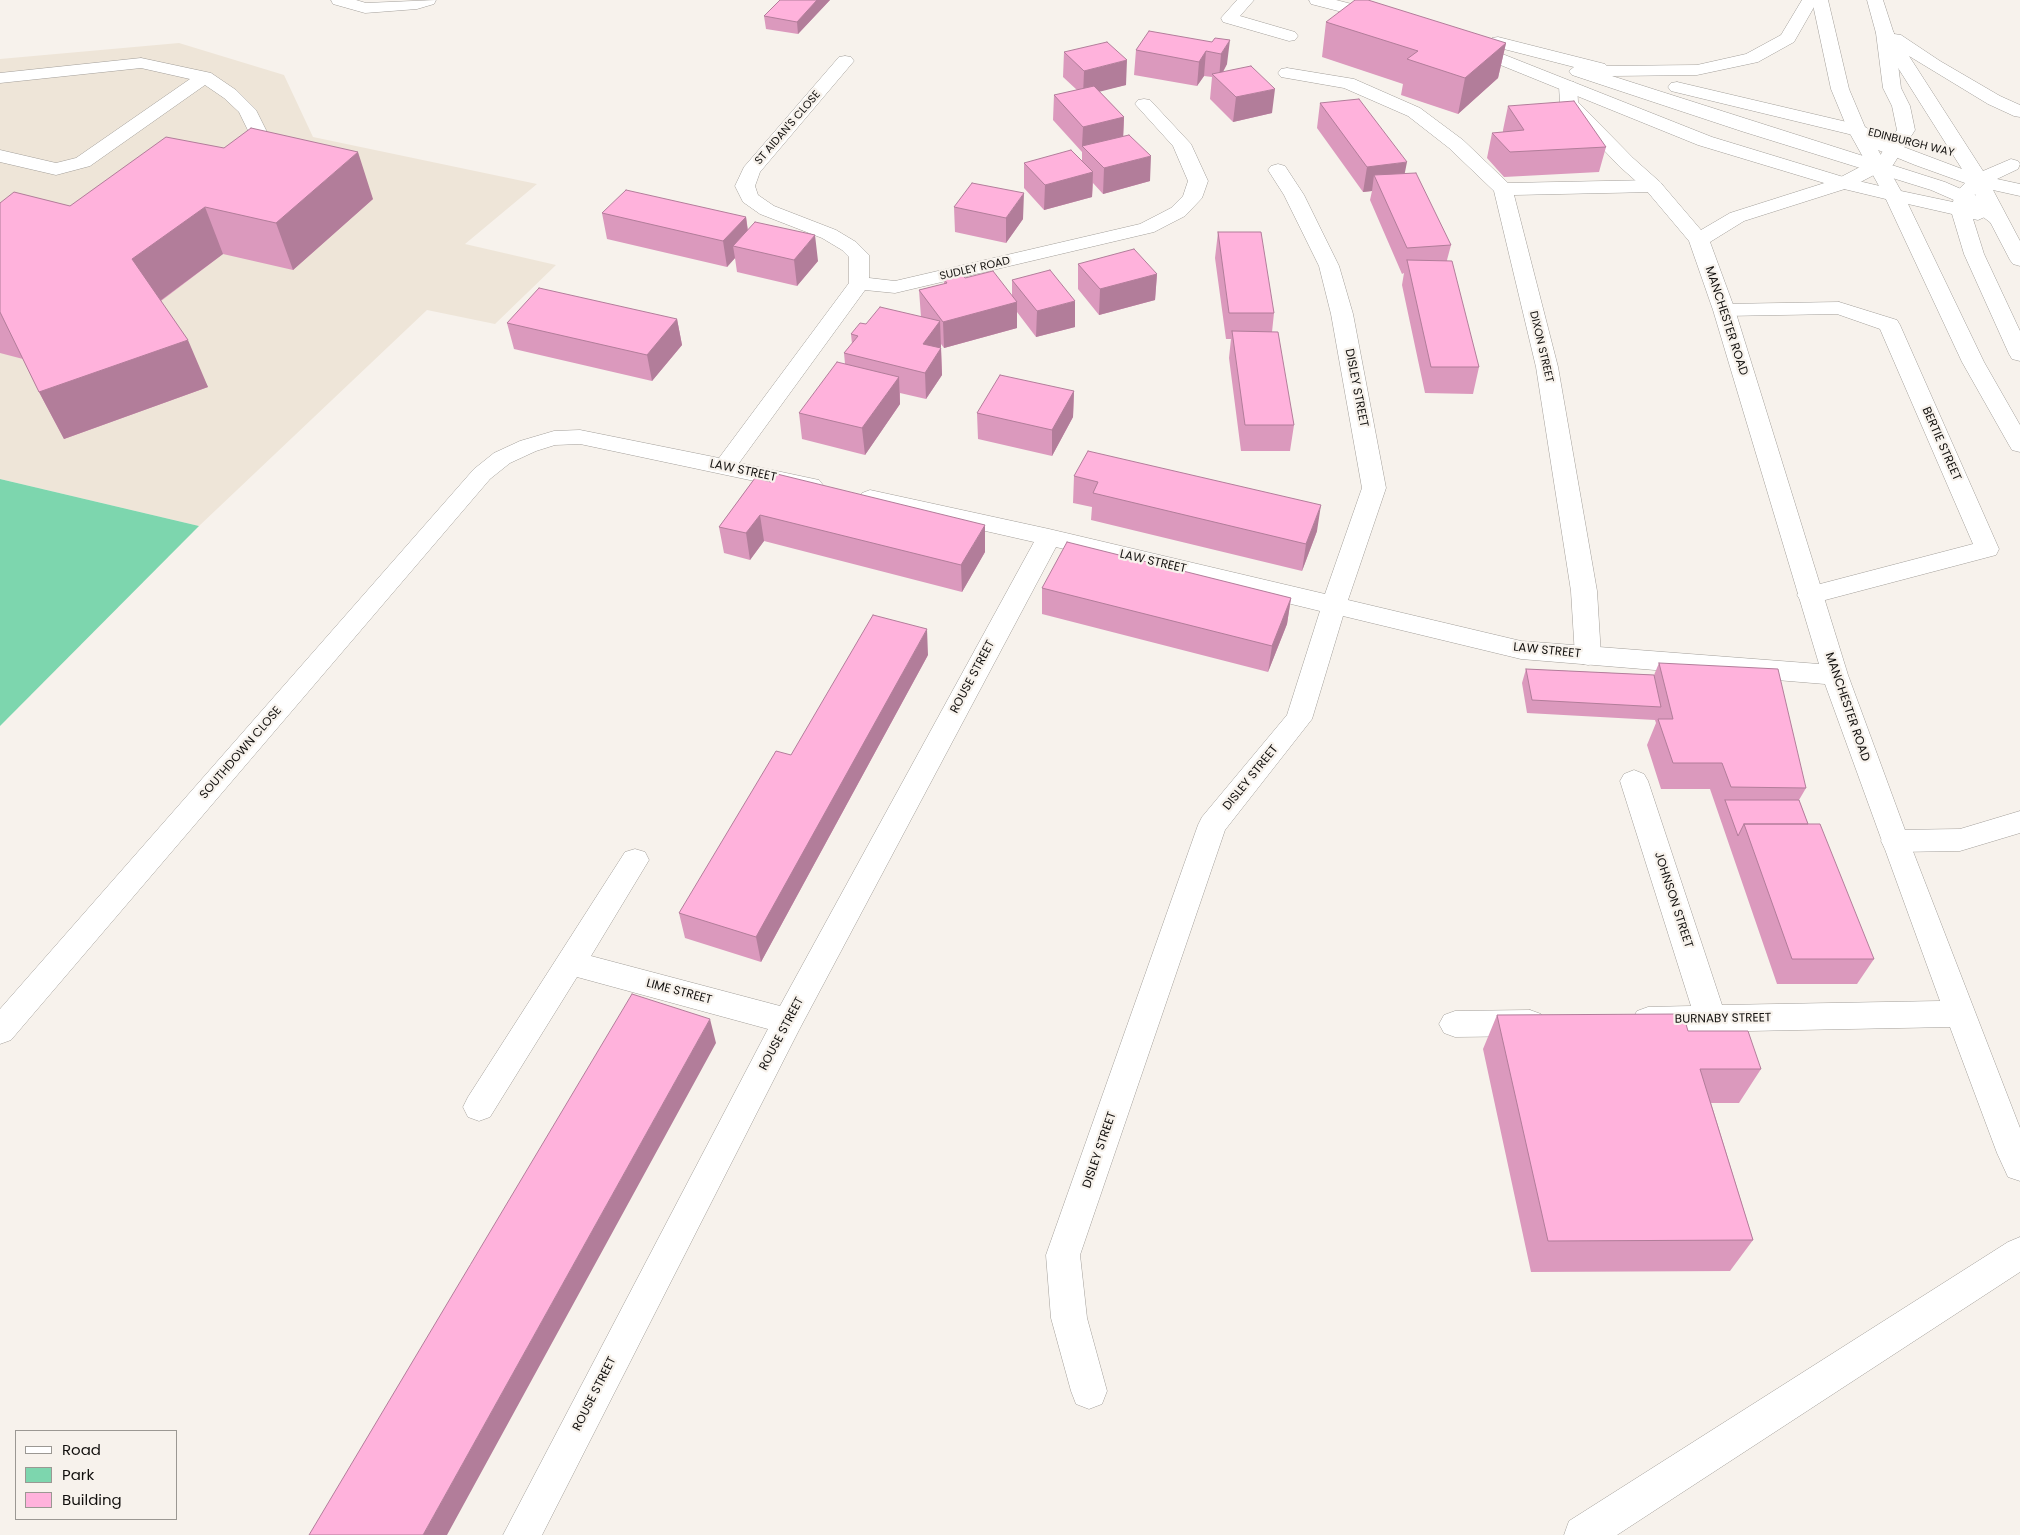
<!DOCTYPE html>
<style>
body{margin:0}
#map{position:relative;width:2020px;height:1535px;overflow:hidden;background:#f7f2ec;font-family:Poppins,sans-serif}
canvas{display:block}
.legend{position:absolute;left:15px;top:1430px;width:162px;height:90px;box-sizing:border-box;background:#f7f2ec;border:1px solid #9b9893;margin:0;padding:6px 9px;list-style:none;font-size:15px;color:#12100e}
.legend li{display:flex;align-items:center;gap:10px;height:25px}
.legend b{width:25px;border:1px solid #9b9893}
</style>
<div id="map">
<canvas width="2020" height="1535"></canvas>
<ul class="legend">
<li><b style="height:6px;background:#fff"></b>Road</li>
<li><b style="height:14px;background:#7dd6ae"></b>Park</li>
<li><b style="height:14px;background:#ffb2dc"></b>Building</li>
</ul>
</div>
<script>
const g = document.querySelector('canvas').getContext('2d');
g.lineJoin = 'round';
function paint(path, color) {
  g.fillStyle = color;
  g.fill(path, 'evenodd');
}
function poly(rows) {
  const path = new Path2D();
  for (const r of rows) {
    path.moveTo(r[0], r[1]);
    for (let i = 2; i < r.length; i += 2) path.lineTo(r[i], r[i + 1]);
  }
  return path;
}
function trace(path, color, width, dash) {
  g.strokeStyle = color;
  g.lineWidth = width;
  g.lineCap = dash ? 'butt' : 'round';
  g.setLineDash(dash || []);
  g.stroke(path);
}
function drawText(font, color, halo, rows, align = 'center') {
  g.font = font + ' Poppins,sans-serif';
  g.lineWidth = 4.5;
  g.setLineDash([]);
  g.textBaseline = 'middle';
  g.strokeStyle = halo;
  g.fillStyle = color;
  for (const [text, x, y, turn = 0] of rows) {
    g.save();
    g.translate(x, y);
    g.rotate((+turn || 0) * Math.PI / 180);
    g.textAlign = isNaN(turn) ? turn : align;
    if (halo) g.strokeText(text, 0, 0);
    g.fillText(text, 0, 0);
    g.restore();
  }
}
paint(poly([
 [179,43,284,75,313,137,537,184,465,244,556,265,495,324,427,310,199,526,0,479,0,59]
]), '#eee5d8');
paint(poly([
 [0,479,199,526,0,726]
]), '#7dd6ae');
const lane = poly([
 [1237,0,1254,0,1240,16,1295,32,1298,36,1295,40,1289,41,1223,22,1221,18,1237,0],
 [141,58,211,73,236,90,256,110,276,150,288,160,286,164,279,166,272,164,261,157,239,112,224,98,205,85,90,166,56,175,0,162,0,150,56,163,76,158,190,79,141,68,0,83,0,73,141,58],
 [1287,68,1354,79,1420,108,1463,140,1508,183,1653,180,1660,182,1663,186,1660,190,1653,192,1514,195,1558,367,1597,591,1601,656,1597,663,1588,665,1579,663,1575,656,1571,591,1536,367,1494,191,1449,148,1408,116,1344,88,1281,77,1278,73,1281,69,1287,68],
 [1839,302,1897,320,1900,325,1999,549,1996,555,1810,604,1801,601,1797,595,1801,589,1973,544,1880,329,1837,314,1724,316,1717,314,1713,310,1717,306,1724,304,1839,302],
 [2020,811,2020,833,1960,851,1895,852,1885,849,1881,841,1885,833,1895,830,1960,829,2020,811],
 [2020,1237,2020,1272,1617,1535,1564,1535,1569,1521,2008,1242,2020,1237]
]);
const street = poly([
 [331,0,356,0,366,3,436,0,434,4,417,9,365,13,333,4,331,0],
 [1885,28,1891,29,1894,33,1901,88,1910,106,1915,130,1893,165,1851,187,1744,221,1710,242,1735,310,1848,675,1909,841,2020,1128,2020,1181,2008,1177,1997,1153,1950,1027,1648,1033,1637,1029,1632,1020,1637,1011,1648,1007,1691,1006,1620,781,1624,774,1634,770,1644,774,1648,781,1722,1005,1940,1001,1825,684,1521,659,1343,616,1312,719,1225,830,1080,1255,1087,1318,1107,1391,1102,1404,1089,1409,1076,1404,1071,1391,1051,1318,1046,1255,1198,825,1202,817,1287,715,1320,611,1056,547,799,1030,542,1535,503,1535,768,1029,577,977,490,1117,479,1121,468,1117,463,1107,468,1097,625,852,635,849,645,852,649,860,591,956,780,1006,1034,542,862,503,858,498,862,493,870,490,1049,529,1325,594,1362,488,1331,314,1319,266,1284,195,1268,170,1271,166,1278,164,1285,166,1304,195,1339,266,1353,314,1386,488,1348,600,1521,641,1819,664,1713,310,1689,241,1646,190,1619,166,1563,107,1560,103,1559,86,1562,82,1568,81,1574,82,1577,86,1578,102,1633,158,1660,182,1701,230,1730,213,1837,179,1879,157,1897,130,1892,106,1883,88,1876,33,1879,29,1885,28],
 [845,56,851,57,854,61,760,172,755,186,758,195,774,206,836,230,856,242,869,255,869,278,895,281,1140,224,1171,208,1183,196,1188,181,1173,146,1135,104,1138,100,1144,99,1150,100,1191,144,1208,181,1202,198,1185,216,1154,232,895,293,865,290,739,463,819,480,823,485,819,490,811,493,580,444,555,445,536,451,510,463,490,479,11,1040,0,1044,0,1009,474,469,494,453,520,441,554,431,580,430,719,458,849,283,849,257,842,250,822,238,760,214,743,202,735,186,744,167,839,57,845,56],
 [1530,1010,1541,1014,1546,1023,1541,1032,1530,1036,1455,1037,1444,1033,1439,1024,1444,1015,1455,1011,1530,1010]
]);
const secondary = poly([
 [1309,0,1336,0,1387,13,1389,17,1387,21,1381,22,1311,4,1309,0],
 [1802,0,1818,0,1794,42,1758,62,1697,75,1612,76,1945,182,1984,199,2005,215,2008,219,2005,223,1998,225,1991,223,1970,207,1931,190,1741,131,1572,75,1569,71,1574,67,1492,46,1489,42,1492,38,1498,37,1605,64,1607,66,1697,65,1746,54,1781,35,1802,0],
 [1467,40,1712,137,1850,179,1901,191,1904,195,1901,199,1894,201,1844,189,1698,145,1461,49,1458,45,1461,41,1467,40],
 [1677,82,1864,126,1866,130,1864,134,1857,136,1671,91,1668,87,1671,83,1677,82]
]);
const highway = poly([
 [1812,0,1828,0,1849,89,1865,127,1893,143,1962,169,1876,33,1867,0,1883,0,1894,34,1901,35,1940,61,2000,96,2020,105,2020,117,2014,116,1988,104,1909,56,1983,171,2011,159,2018,161,2020,164,2018,169,1997,179,2020,184,2020,196,1993,190,2020,241,2020,266,2013,264,2010,260,1987,216,1978,220,1973,219,1984,254,2020,331,2020,361,2012,359,2009,354,1964,254,1952,214,1908,204,1984,362,2020,425,2020,452,2012,450,2009,445,1962,362,1884,195,1848,130,1831,89,1812,0],
 [1878,150,1915,165,1965,183,1955,193,1953,202,1901,191,1878,150],
 [1975,194,1983,209,1972,207,1975,194]
]);
trace(lane, '#a39f9a', 1);
trace(street, '#a39f9a', 1);
trace(secondary, '#a39f9a', 1);
trace(highway, '#a39f9a', 1);
paint(lane, '#fff');
paint(street, '#fff');
paint(secondary, '#fff');
paint(highway, '#fff');
paint(poly([
 [780,0,830,0,798,34,766,29,764,16],
 [1326,22,1506,43,1498,78,1458,114,1401,95,1403,84,1322,57],
 [1215,38,1227,64,1223,72,1272,113,1233,122,1210,99,1212,77,1204,76,1197,86,1134,75,1136,50,1212,42],
 [1064,52,1126,85,1099,91,1124,117,1123,136,1150,181,1103,194,1093,183,1092,197,1044,210,1024,188,1024,163,1082,161,1082,152,1053,120,1054,95,1077,90,1063,77],
 [1320,103,1404,173,1451,245,1447,260,1479,367,1473,394,1425,393,1402,285,1404,273,1402,274,1370,200,1372,191,1363,192,1317,128],
 [1508,106,1606,147,1599,172,1504,177,1487,158,1492,133,1503,132,1503,130],
 [224,148,373,199,293,270,223,254,161,301,208,387,64,439,39,392,23,359,0,353,0,203,70,206],
 [954,207,1023,219,1006,243,955,232],
 [602,213,746,217,748,230,818,261,797,286,737,272,735,258,727,267,607,239],
 [1218,232,1274,313,1272,332,1294,425,1290,451,1241,451,1229,358,1231,339,1226,339,1215,258],
 [1078,264,1157,274,1155,300,1099,315,1078,289],
 [944,279,1012,296,1012,280,1075,327,1036,337,1017,312,1017,328,944,348,941,344,941,347,940,348,941,348,942,375,926,399,900,393,900,404,865,455,802,439,799,413,845,364,844,353,852,344,851,334,866,324,921,317,919,290,944,284],
 [677,319,682,345,652,381,514,349,507,323],
 [1074,391,1073,417,1052,456,978,439,977,413],
 [1074,476,1317,531,1302,571,1091,520,1092,507,1073,503],
 [755,478,985,552,962,592,764,541,750,560,724,553,719,527],
 [1042,588,1291,598,1287,624,1268,672,1042,614],
 [928,655,761,962,685,938,679,913,791,755],
 [1659,663,1806,788,1799,800,1808,824,1874,959,1857,984,1777,984,1710,789,1661,789,1647,745,1656,723,1655,720,1527,713,1522,683,1526,669,1654,675],
 [1497,1015,1688,1031,1761,1069,1739,1103,1711,1103,1753,1240,1730,1271,1531,1272,1483,1049]
]), '#db99bd');
paint(poly([
 [817,0,830,0,798,34,797,22],
 [1230,40,1227,64,1219,79,1221,54],
 [1506,43,1498,78,1458,114,1465,78],
 [1206,51,1204,76,1197,86,1199,62],
 [1127,60,1126,85,1083,96,1084,71],
 [1275,89,1272,113,1233,122,1236,97],
 [1124,117,1123,142,1082,146,1083,127],
 [358,152,373,199,293,270,276,223],
 [1151,156,1150,181,1103,194,1104,168],
 [1407,162,1402,187,1374,175,1372,191,1363,192,1367,167],
 [1093,172,1092,197,1044,210,1045,185],
 [1024,193,1023,219,1006,243,1006,218],
 [205,207,223,254,153,306,132,259],
 [746,217,749,242,733,246,735,258,727,267,723,241],
 [815,235,818,261,797,286,794,260],
 [1157,274,1155,300,1099,315,1100,289],
 [1075,301,1075,327,1036,337,1037,311],
 [1017,302,1017,328,944,348,943,322],
 [677,319,682,345,652,381,647,355],
 [940,321,941,347,924,370,923,344],
 [188,340,208,387,64,439,39,392],
 [941,348,942,375,926,399,925,373],
 [899,377,900,404,865,455,862,428],
 [1074,391,1073,417,1052,456,1052,430],
 [1321,505,1317,531,1302,571,1306,544],
 [760,515,764,541,750,560,746,533],
 [985,525,985,552,962,592,961,565],
 [1291,598,1287,624,1268,672,1272,646],
 [927,629,928,655,761,962,756,937],
 [710,1019,716,1043,447,1535,423,1535]
]), '#b27d9a');
const building = poly([
 [780,0,817,0,797,22,764,16,780,0],
 [1355,0,1368,0,1506,43,1465,78,1407,59,1418,51,1326,22,1355,0],
 [1149,31,1212,42,1215,38,1230,40,1221,54,1206,51,1199,62,1136,50,1149,31],
 [1107,42,1127,60,1084,71,1064,52,1107,42],
 [1251,66,1275,89,1236,97,1212,74,1251,66],
 [1094,86,1124,117,1083,127,1054,95,1094,86],
 [1359,99,1407,162,1367,167,1320,103,1359,99],
 [1574,101,1606,147,1510,152,1492,133,1524,130,1508,106,1574,101],
 [251,128,358,152,276,223,205,207,132,259,188,340,39,392,0,312,0,203,14,192,70,206,166,137,224,148,251,128],
 [1129,135,1151,156,1104,168,1082,146,1129,135],
 [1071,150,1093,172,1045,185,1024,163,1071,150],
 [1416,173,1451,245,1407,248,1374,175,1416,173],
 [972,183,1024,193,1006,218,954,207,972,183],
 [626,190,746,217,723,241,602,213,626,190],
 [755,222,815,235,794,260,733,246,755,222],
 [1218,232,1261,232,1274,313,1229,313,1218,232],
 [1134,249,1157,274,1100,289,1078,264,1134,249],
 [1407,260,1452,261,1479,367,1431,367,1407,260],
 [1050,270,1075,301,1037,311,1012,280,1050,270],
 [993,271,1017,302,943,322,919,290,947,283,944,279,962,274,965,278,993,271],
 [539,288,677,319,647,355,507,323,539,288],
 [880,307,940,321,923,344,941,348,925,373,844,353,858,336,851,334,860,323,866,324,880,307],
 [1232,331,1278,332,1294,425,1245,425,1232,331],
 [837,362,899,377,862,428,799,413,837,362],
 [1000,375,1074,391,1052,430,977,413,1000,375],
 [1088,451,1321,505,1306,544,1093,493,1098,482,1074,476,1088,451],
 [777,474,985,525,961,565,760,515,746,533,719,527,755,478,771,482,777,474],
 [1067,542,1291,598,1272,646,1042,588,1067,542],
 [873,615,927,629,756,937,679,913,776,751,791,755,873,615],
 [1659,663,1778,669,1806,788,1731,787,1722,763,1673,763,1658,719,1673,719,1659,663],
 [1526,669,1654,675,1661,707,1532,700,1526,669],
 [1725,800,1799,800,1808,824,1744,824,1738,836,1725,800],
 [1744,824,1820,824,1874,959,1792,959,1744,824],
 [632,994,710,1019,423,1535,309,1535,632,994],
 [1683,1014,1688,1031,1748,1031,1761,1069,1700,1069,1753,1240,1548,1241,1497,1015,1683,1014]
]);
paint(building, '#ffb2dc');
trace(building, '#b27d9a', 1);
drawText('11px', '#12100e', '#f7f2ec', [
 ["ST AIDAN'S CLOSE",788,128,-49],
 ["EDINBURGH WAY",1911,143,14],
 ["SUDLEY ROAD",975,269,-13],
 ["DIXON STREET",1541,347,77]
]);
drawText('12px', '#12100e', '#f7f2ec', [
 ["MANCHESTER ROAD",1726,321,72],
 ["DISLEY STREET",1356,388,79],
 ["BERTIE STREET",1941,444,66],
 ["LAW STREET",743,471,12],
 ["LAW STREET",1153,562,13],
 ["LAW STREET",1547,651,6],
 ["ROUSE STREET",973,677,-62],
 ["MANCHESTER ROAD",1847,707,71],
 ["SOUTHDOWN CLOSE",241,753,-49],
 ["DISLEY STREET",1251,778,-51],
 ["JOHNSON STREET",1673,900,72],
 ["LIME STREET",679,992,15],
 ["BURNABY STREET",1723,1019,-1],
 ["ROUSE STREET",782,1034,-62],
 ["DISLEY STREET",1100,1150,-71],
 ["ROUSE STREET",595,1394,-63]
]);
</script>
